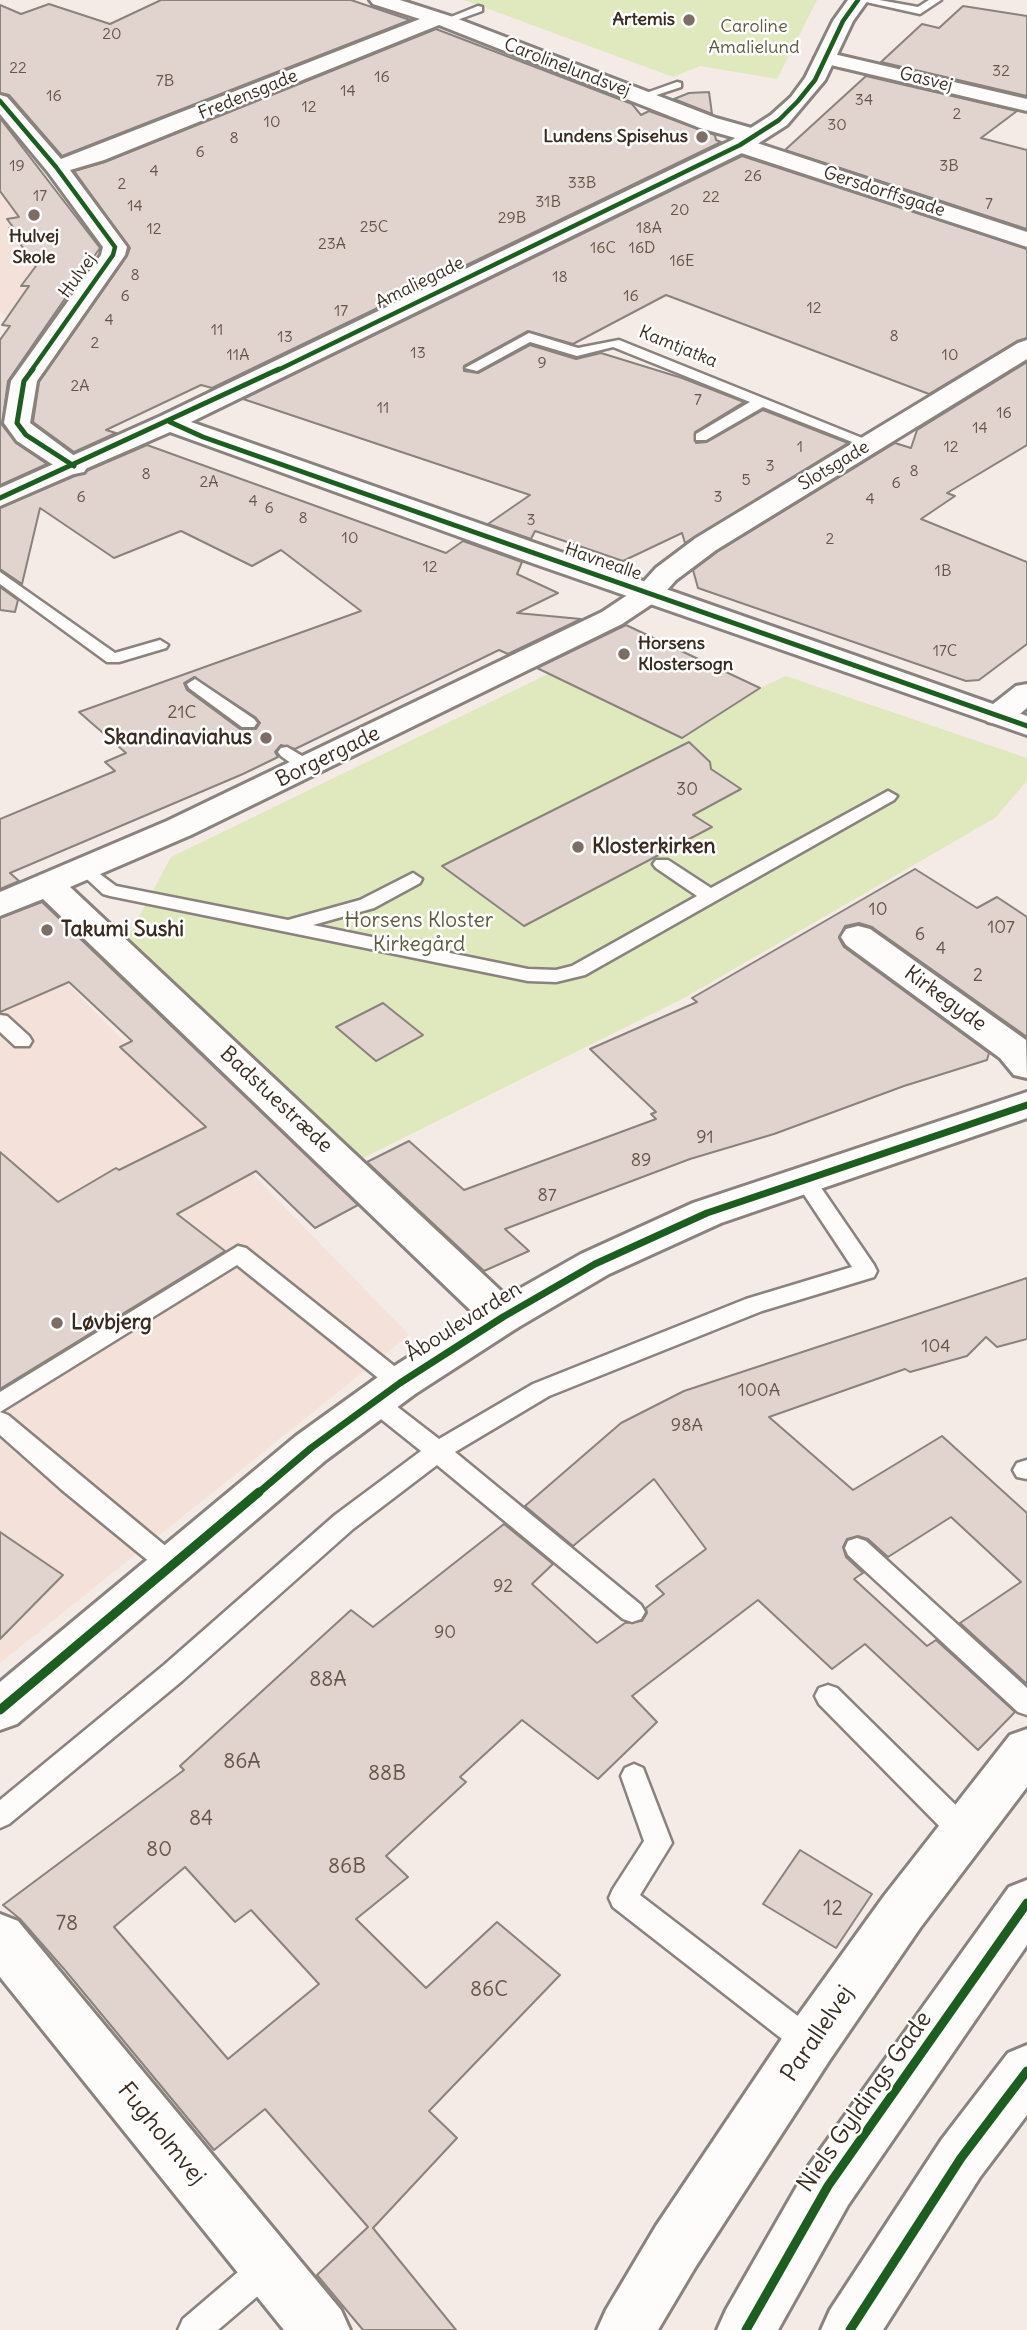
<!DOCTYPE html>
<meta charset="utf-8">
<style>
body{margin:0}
canvas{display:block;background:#f4ebe7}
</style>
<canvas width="1027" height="2330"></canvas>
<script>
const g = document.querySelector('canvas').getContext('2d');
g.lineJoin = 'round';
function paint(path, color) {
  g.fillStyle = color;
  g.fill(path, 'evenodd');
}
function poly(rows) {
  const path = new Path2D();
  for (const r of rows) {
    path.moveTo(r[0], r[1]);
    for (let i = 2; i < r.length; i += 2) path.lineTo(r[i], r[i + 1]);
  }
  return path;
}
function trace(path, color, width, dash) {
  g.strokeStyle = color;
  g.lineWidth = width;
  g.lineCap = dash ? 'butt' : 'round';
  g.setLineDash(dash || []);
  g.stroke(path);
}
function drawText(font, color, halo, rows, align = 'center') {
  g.font = font + ' Delius,sans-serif';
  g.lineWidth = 5;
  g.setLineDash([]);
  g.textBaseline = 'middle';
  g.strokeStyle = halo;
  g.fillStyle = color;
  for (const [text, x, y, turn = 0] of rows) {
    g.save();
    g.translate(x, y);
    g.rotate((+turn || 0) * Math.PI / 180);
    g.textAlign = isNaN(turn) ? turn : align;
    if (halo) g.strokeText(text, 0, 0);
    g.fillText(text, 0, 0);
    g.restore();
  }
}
paint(poly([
 [0,130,92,246,7,318,0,311],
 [0,914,409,1335,0,1663]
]), '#f4e1d9');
paint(poly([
 [464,0,817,0,777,79,700,66,673,77],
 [548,674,681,738,760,688,786,676,1027,758,1027,781,995,818,684,998,359,1160,125,943,171,857]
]), '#e0e8bd');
const building = poly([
 [161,0,351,0,410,20,62,156,9,95,0,93,0,5,21,14,49,4,110,24,161,0],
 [963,6,1027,16,1027,96,881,62,922,24,939,28,963,6],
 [436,29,632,104,641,115,649,111,715,135,716,140,721,142,212,388,201,385,106,430,116,433,74,452,33,422,39,382,127,256,130,248,74,171,105,162,436,29],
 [866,76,1017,111,981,138,1027,150,1027,229,785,150,866,76],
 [709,92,712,114,674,99,689,93,709,92],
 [0,118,100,248,8,381,2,425,16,443,47,464,0,485,0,340,10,326,2,325,29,286,21,286,36,266,9,228,13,227,7,219,19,217,0,191,0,118],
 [742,156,1027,249,1027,338,1017,341,929,394,666,295,573,344,528,331,464,366,464,371,478,373,530,345,576,359,601,353,682,378,744,402,695,432,696,443,707,442,763,410,848,443,685,543,682,533,623,561,535,531,531,539,488,524,530,495,243,399,742,156],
 [1027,362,1027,445,947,493,955,496,921,519,1027,562,1027,644,979,680,966,681,698,588,693,570,717,552,895,443,911,448,917,430,1027,362],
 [147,445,446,553,463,541,522,562,517,574,558,593,517,613,581,619,508,654,499,650,295,749,281,745,275,752,278,757,243,774,10,873,19,881,0,889,0,819,115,771,105,762,126,753,79,712,361,611,281,550,252,566,181,531,114,558,40,508,22,584,0,569,0,508,147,445],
 [194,677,255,717,260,723,256,729,240,729,187,690,184,683,194,677],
 [0,587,18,600,15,612,0,610,0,587],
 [626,625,760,688,682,738,537,668,626,625],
 [689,742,710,762,711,769,741,789,693,815,712,827,524,926,442,866,689,742],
 [915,869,977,908,997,897,1027,917,1027,1037,872,927,859,923,845,926,839,938,844,947,989,1053,987,1060,904,1086,774,1134,690,1159,505,1229,529,1251,484,1271,367,1162,409,1141,464,1190,656,1119,651,1114,656,1112,590,1049,697,1002,692,998,915,869],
 [42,902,358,1205,315,1228,256,1171,177,1214,225,1251,0,1389,0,1152,58,1202,116,1168,119,1170,206,1127,120,1047,132,1041,69,982,0,1012,0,918,42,902],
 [383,1003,423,1035,376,1061,336,1027,383,1003],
 [1027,1278,1027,1339,997,1347,986,1337,967,1356,910,1372,905,1369,769,1417,853,1490,942,1436,1027,1513,1027,1684,960,1623,1021,1582,951,1517,888,1557,868,1539,858,1536,847,1539,843,1547,846,1557,863,1573,854,1579,927,1646,936,1640,1015,1712,978,1750,865,1644,832,1669,758,1600,632,1696,657,1722,598,1779,522,1720,460,1777,466,1782,386,1856,408,1877,356,1919,426,1988,497,1922,560,1975,429,2111,457,2138,373,2228,456,2330,363,2330,317,2275,368,2227,265,2109,214,2150,64,1969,20,1919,3,1905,184,1770,180,1766,351,1610,373,1627,504,1524,553,1564,532,1584,597,1643,625,1623,642,1621,647,1613,646,1608,664,1594,656,1586,706,1549,654,1479,573,1546,525,1506,621,1423,684,1391,1027,1278],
 [185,1867,235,1922,251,1910,319,1984,228,2059,114,1927,185,1867],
 [0,1532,63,1575,0,1639,0,1532],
 [800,1850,872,1894,836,1948,763,1904,800,1850]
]);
paint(building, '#e1d3cd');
trace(building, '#89827d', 2);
const service = poly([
 [857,0,879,0,918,7,929,0,941,0,920,14,857,0],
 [478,6,482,7,482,11,446,24,441,21,478,6],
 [677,82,681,83,681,87,641,100,635,97,677,82],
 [529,333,578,348,619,340,877,444,870,448,865,447,763,407,706,440,696,440,696,434,750,402,613,347,577,356,530,342,477,371,465,368,529,333],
 [0,572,115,653,160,640,168,645,166,648,119,662,107,662,0,584,0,572],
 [195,679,254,719,257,723,254,727,242,727,189,688,187,684,195,679],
 [287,747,314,763,317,767,314,771,302,771,281,756,278,752,281,748,287,747],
 [888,791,897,796,894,800,585,975,556,982,528,981,110,896,103,894,76,869,85,863,116,886,288,920,360,900,413,873,422,879,420,883,374,908,313,925,528,969,556,970,572,966,697,896,656,868,653,864,656,860,668,860,711,888,888,791],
 [0,1015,7,1016,29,1036,32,1041,29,1046,15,1046,0,1032,0,1015],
 [804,1171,811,1173,874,1265,877,1271,874,1277,762,1311,549,1396,455,1452,641,1605,645,1612,641,1619,632,1622,623,1619,437,1465,353,1529,182,1681,9,1824,0,1828,0,1800,164,1665,335,1515,421,1451,366,1407,362,1401,366,1395,374,1392,382,1395,439,1439,533,1384,746,1299,852,1267,793,1178,797,1173,804,1171],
 [238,1246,246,1248,408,1377,411,1383,408,1389,400,1392,392,1389,237,1265,0,1412,0,1392,238,1246],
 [0,1412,8,1415,180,1558,183,1565,180,1572,171,1575,162,1572,62,1490,0,1435,0,1412],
 [1027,1460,1027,1479,1017,1477,1013,1470,1017,1463,1027,1460],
 [857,1538,866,1541,1027,1688,1027,1715,1018,1712,848,1555,845,1548,848,1541,857,1538],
 [828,1685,837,1688,974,1823,977,1832,974,1841,964,1844,954,1841,819,1704,815,1696,819,1688,828,1685],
 [634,1764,643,1768,672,1843,640,1895,820,2033,824,2043,820,2053,810,2057,800,2053,613,1907,609,1898,613,1889,644,1841,621,1776,625,1768,634,1764],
 [269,2251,280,2255,284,2266,280,2277,218,2330,178,2330,183,2319,258,2255,269,2251]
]);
const minor = poly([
 [370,0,400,0,453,17,716,118,762,131,765,136,754,142,1027,232,1027,247,732,150,729,145,739,139,700,128,439,25,104,160,70,170,127,247,125,255,37,381,30,423,88,466,84,472,74,474,64,472,17,441,4,423,11,381,101,255,103,247,48,172,0,114,0,95,7,97,61,159,420,19,373,4,370,0],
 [825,52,1027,99,1027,111,818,62,815,58,825,52],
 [1027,340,1027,359,716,550,676,580,658,600,622,624,191,835,70,887,517,1306,523,1317,517,1328,503,1332,489,1328,43,899,0,916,0,892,167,821,602,612,638,588,656,568,696,538,1018,343,1027,340],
 [1027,684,1027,708,1010,722,999,724,988,722,983,715,988,708,1016,686,1027,684],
 [858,926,870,929,1026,1040,1027,1078,1014,1075,1000,1058,846,945,841,937,846,929,858,926],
 [1027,1729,1027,1787,920,1928,829,2061,696,2266,658,2330,597,2330,606,2310,656,2226,791,2025,884,1896,1010,1735,1027,1729],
 [0,1914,18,1921,341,2310,350,2330,284,2330,0,1977,0,1914]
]);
const tertiary = poly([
 [848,0,868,0,853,21,825,80,787,125,748,150,191,422,1027,716,1027,735,535,564,170,432,0,506,0,488,161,416,732,140,771,115,791,97,805,78,833,21,848,0],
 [1027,1092,1027,1118,721,1223,609,1274,517,1328,415,1394,326,1460,17,1724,0,1730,0,1682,296,1436,385,1372,489,1306,581,1254,693,1203,1027,1092],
 [1027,1880,1027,1945,848,2205,778,2330,717,2330,726,2310,808,2167,1009,1887,1027,1880],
 [1027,2045,1027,2115,980,2177,883,2330,821,2330,830,2310,942,2139,1008,2053,1027,2045]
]);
trace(service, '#89827d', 5);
trace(minor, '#89827d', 6);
trace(tertiary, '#89827d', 6);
paint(service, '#fdfcfb');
paint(minor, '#fdfcfb');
paint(tertiary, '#fdfcfb');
trace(poly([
 [0,101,56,167,115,247,113,255,31,371],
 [276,371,740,145,779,120,798,101,815,80,843,21,858,0]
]), '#1b5e20', 4.5);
trace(poly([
 [33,369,24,381,17,423,26,435,74,466],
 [170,422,203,437,1027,726],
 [0,498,279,369]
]), '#1b5e20', 5);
trace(poly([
 [257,1494,311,1448,400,1383,503,1317,595,1264,707,1213,1027,1105]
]), '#1b5e20', 7);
trace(poly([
 [0,1710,259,1492],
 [746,2330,828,2186,1027,1903],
 [850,2330,961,2158,1027,2071]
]), '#1b5e20', 9);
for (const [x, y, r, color] of [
 [689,20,7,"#7c6e64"],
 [702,137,7,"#7c6e64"],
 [34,215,7,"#7c6e64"],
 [624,654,7,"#7c6e64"],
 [266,738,7,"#7c6e64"],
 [578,847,7,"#7c6e64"],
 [47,930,7,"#7c6e64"],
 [57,1323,7,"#7c6e64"]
]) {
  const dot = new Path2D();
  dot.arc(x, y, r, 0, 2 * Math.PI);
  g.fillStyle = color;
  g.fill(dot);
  trace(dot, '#fff', 2.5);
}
drawText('16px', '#64544a', null, [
 ["20",112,34],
 ["22",18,68],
 ["32",1001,71],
 ["16",382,77],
 ["7B",165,81],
 ["14",348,91],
 ["16",54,96],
 ["34",864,100],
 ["12",309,107],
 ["2",957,114],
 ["10",272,122],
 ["30",837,125],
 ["8",234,138],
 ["6",200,152],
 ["19",17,166],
 ["3B",949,166],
 ["4",154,171],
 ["26",753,176],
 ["33B",582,183],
 ["2",122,184],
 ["17",40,196],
 ["22",711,197],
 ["31B",548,202],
 ["7",989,204],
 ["14",135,206],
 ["20",680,210],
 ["29B",512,218],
 ["25C",374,227],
 ["18A",649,228],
 ["12",154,229],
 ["23A",332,244],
 ["16C",603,248],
 ["16D",642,248],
 ["16E",682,261],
 ["8",135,275],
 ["18",560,277],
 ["6",125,296],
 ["16",631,296],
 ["12",814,308],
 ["17",341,311],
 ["4",109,320],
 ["11",217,330],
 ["8",894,336],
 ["13",285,337],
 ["2",95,343],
 ["13",418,353],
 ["11A",238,355],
 ["10",950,355],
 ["9",542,363],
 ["2A",80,386],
 ["7",698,400],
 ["11",383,408],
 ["16",1004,413],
 ["14",980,428],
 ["1",800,447],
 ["12",951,447],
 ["3",770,466],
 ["8",914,471],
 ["8",146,474],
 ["5",746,480],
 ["2A",209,482],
 ["6",896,483],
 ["6",81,497],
 ["3",718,497],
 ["4",870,499],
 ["4",253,501],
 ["6",269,508],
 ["8",303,518],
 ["3",531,520],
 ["10",350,538],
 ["2",830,539],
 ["12",430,567],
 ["1B",943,571],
 ["17C",945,651]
]);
drawText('bold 18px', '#3b2a1e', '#fff', [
 ["Artemis",675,20],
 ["Lundens Spisehus",688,137],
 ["Hulvej",34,237,"center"],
 ["Skole",34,258,"center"],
 ["Horsens",638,644,"left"],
 ["Klostersogn",638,665,"left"]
], 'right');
drawText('18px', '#60593d', '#fff', [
 ["Caroline",754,27],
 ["Amalielund",754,48]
]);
drawText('18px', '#3b2a1e', '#fff', [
 ["Carolinelundsvej",567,68,21],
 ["Gasvej",926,80,14],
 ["Fredensgade",248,95,-22],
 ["Gersdorffsgade",884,192,18],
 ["Hulvej",78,276,-54],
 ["Amaliegade",420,283,-26],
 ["Kamtjatka",678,347,22],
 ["Slotsgade",834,466,-31],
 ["Havnealle",603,562,19]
]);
drawText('18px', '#64544a', null, [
 ["21C",182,713],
 ["30",687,790],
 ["10",878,910],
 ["107",1001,928],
 ["6",920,935],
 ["4",941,949],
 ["2",978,976],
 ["91",705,1138],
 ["89",641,1161],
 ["87",547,1196],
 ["104",936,1347],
 ["100A",759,1391],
 ["98A",687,1426],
 ["92",503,1587],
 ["90",445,1633]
]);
drawText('bold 21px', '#3b2a1e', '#fff', [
 ["Skandinaviahus",252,738,"right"],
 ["Klosterkirken",592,847],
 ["Takumi Sushi",61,930],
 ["Løvbjerg",71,1323]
], 'left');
drawText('21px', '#3b2a1e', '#fff', [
 ["Borgergade",328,757,-26],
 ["Kirkegyde",945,999,36],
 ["Badstuestræde",276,1100,43],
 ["Åboulevarden",464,1322,-32]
]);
drawText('21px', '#60593d', '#fff', [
 ["Horsens Kloster",419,921],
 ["Kirkegård",419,945]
]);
drawText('21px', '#64544a', null, [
 ["88A",328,1680],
 ["86A",242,1762],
 ["88B",387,1774],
 ["84",201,1819],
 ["80",159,1850],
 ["86B",347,1867],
 ["12",833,1909],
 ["78",67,1924],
 ["86C",489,1990]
]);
drawText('24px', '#3b2a1e', '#fff', [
 ["Parallelvej",818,2034,-56],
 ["Niels Gyldings Gade",865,2102,-55],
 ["Fugholmvej",161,2134,51]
]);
</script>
